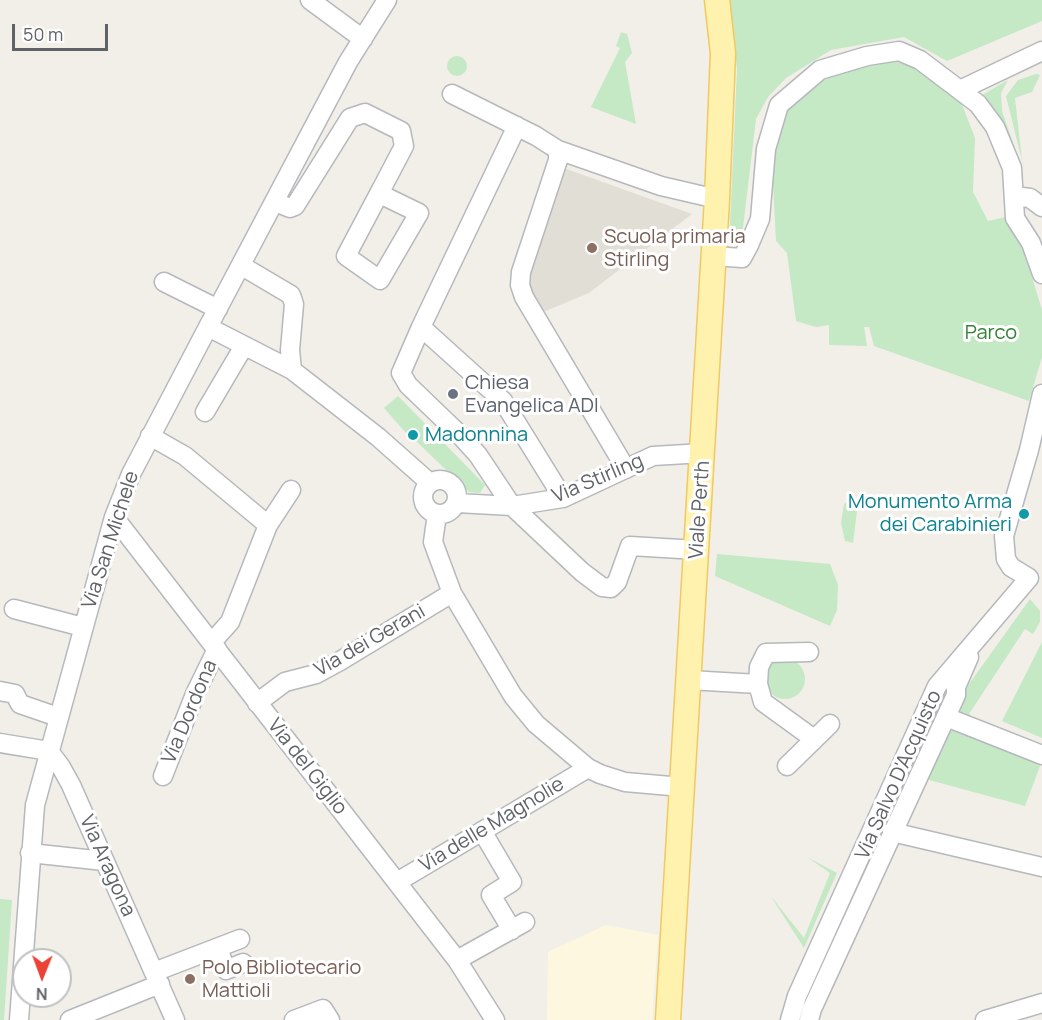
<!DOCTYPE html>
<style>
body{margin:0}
#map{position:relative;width:1042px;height:1020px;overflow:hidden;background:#f1efe8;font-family:Manrope,sans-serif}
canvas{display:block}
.north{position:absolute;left:12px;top:948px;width:60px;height:60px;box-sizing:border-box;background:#fff;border:2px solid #bfc1c3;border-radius:50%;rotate:181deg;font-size:16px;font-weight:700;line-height:24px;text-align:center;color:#5f6368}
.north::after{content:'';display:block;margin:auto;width:21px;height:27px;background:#ea4335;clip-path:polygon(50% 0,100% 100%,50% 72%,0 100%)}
.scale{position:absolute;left:12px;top:24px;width:96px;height:27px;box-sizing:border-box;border:3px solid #5f6368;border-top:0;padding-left:8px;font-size:18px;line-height:21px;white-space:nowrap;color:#5f6368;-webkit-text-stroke:4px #fff;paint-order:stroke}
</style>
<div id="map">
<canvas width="1042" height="1020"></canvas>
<div class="north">N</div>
<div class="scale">50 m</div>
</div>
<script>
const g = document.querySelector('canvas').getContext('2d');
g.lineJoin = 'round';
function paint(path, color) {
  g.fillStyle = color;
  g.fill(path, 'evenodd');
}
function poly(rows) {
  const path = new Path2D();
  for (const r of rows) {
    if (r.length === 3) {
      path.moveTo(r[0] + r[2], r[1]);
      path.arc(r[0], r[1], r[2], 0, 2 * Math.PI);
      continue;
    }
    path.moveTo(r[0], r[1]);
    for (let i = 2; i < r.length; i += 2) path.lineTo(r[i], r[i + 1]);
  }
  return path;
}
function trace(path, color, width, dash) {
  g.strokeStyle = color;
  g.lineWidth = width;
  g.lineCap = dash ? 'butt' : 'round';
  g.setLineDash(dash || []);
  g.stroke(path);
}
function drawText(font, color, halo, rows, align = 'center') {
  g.font = font + ' Manrope,sans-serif';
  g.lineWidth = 6;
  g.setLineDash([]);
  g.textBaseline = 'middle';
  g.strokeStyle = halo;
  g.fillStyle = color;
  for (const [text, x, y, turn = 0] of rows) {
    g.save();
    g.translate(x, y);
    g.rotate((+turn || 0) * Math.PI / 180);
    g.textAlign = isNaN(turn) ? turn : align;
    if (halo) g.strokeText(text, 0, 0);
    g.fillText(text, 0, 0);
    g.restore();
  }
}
paint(poly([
 [606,925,658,935,652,1020,547,1020,548,952]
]), '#fef7e0');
paint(poly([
 [561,167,692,214,589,293,541,313,524,281]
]), '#e1ded6');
paint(poly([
 [729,0,1042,0,1042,21,947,61,904,37,831,50,786,78,768,97,756,119,742,236,729,246,737,69],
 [621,32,627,34,632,53,625,62,636,124,591,107,620,48,616,46],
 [457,66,10],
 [894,61,924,71,961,102,975,138,973,192,988,221,1006,217,1024,251,1042,310,1042,357,1029,401,874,346,869,327,864,327,867,346,829,345,829,325,816,327,796,321,787,253,776,241,771,148,785,109,808,86,850,70],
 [1036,74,1040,75,1032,92,1015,98,1022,161,1006,96,1018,80],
 [1008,80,1001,93,1002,111,1020,163,982,101,982,95],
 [398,396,485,485,480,493,469,492,417,442,415,434,406,433,384,408],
 [850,500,857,503,857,511,853,543,845,541,841,523,844,504],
 [717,554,830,564,838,585,837,610,830,626,715,576],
 [1030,599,1040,611,1040,622,1033,634,1025,629,969,714,971,715,967,718,960,715,959,707,969,684],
 [1042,642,1042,738,1002,721],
 [785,679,20],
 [951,730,1042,761,1025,806,922,778],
 [807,857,837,873,804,948,770,895,804,938,830,873],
 [0,899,12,900,4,1020,0,1020]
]), '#c5e8c5');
const minor = poly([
 [310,0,363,39],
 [960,90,1042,51],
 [452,94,536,136,558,150,558,160,521,272,520,285,524,297,626,469],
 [517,126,421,327,503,401,563,498],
 [558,150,661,186,717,199],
 [1014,196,1030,198,1042,207],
 [275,202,290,208,295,206,350,118,365,113,401,131,404,146,382,188,383,193,386,197,419,213,380,280,346,256,382,188],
 [713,256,742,258,749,245,760,219,766,149,779,105,820,70,867,56,899,51,920,60,957,88,978,104,995,127,1012,168,1015,218,1031,243,1042,274],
 [242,266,291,295,294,304,290,350,292,370,378,437,430,483],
 [164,282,218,309],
 [208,327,292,370],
 [421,327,401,373,408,385,459,434,478,455,512,506,582,572,602,587,611,588,617,582,630,546,697,550],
 [205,412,244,346],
 [150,436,185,456,268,525],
 [440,497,17],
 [457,503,512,506,563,498,653,456,703,453],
 [437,514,433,542,452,593,513,696,536,724,588,768,600,774,625,782,682,787],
 [114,517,457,960,495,1020],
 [14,609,83,627],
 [212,642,230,622,268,525,291,490],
 [689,680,758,684,763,702,814,739],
 [758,684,759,667,766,653,809,652],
 [0,691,15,694,20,704,58,717],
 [257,703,285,682,316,674,340,661,452,593],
 [946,717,1042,755],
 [0,743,49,751,61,767,71,785,175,1020],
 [787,766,830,724],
 [163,776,195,694,217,649],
 [482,831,512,882,491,895,512,930],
 [892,832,1042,867],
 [30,853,104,861],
 [397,882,588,768],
 [218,948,226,970,243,963],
 [457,960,525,922],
 [154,972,240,939],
 [19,1020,35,805,114,517,131,474,208,327,348,62,387,0],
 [70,1020,160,984],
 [294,1020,323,1009,330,1020],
 [790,1020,797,996,937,686,1029,578,1011,567,1006,559,1004,536,1029,450,1042,394],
 [809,1020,812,1009,956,695,956,687,969,657],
 [985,1020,1042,1003]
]);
const major = poly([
 [668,1020,717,199,723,53,717,0]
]);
trace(minor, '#b5b8bc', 21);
trace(major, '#f2c960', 27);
trace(minor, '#fff', 18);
trace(major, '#fff2af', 24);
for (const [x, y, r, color] of [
 [592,248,6,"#8d6e63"],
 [453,394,6,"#6b7280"],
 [413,435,6,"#0f9aa8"],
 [1024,514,6,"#0f9aa8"],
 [190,979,6,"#8d6e63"]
]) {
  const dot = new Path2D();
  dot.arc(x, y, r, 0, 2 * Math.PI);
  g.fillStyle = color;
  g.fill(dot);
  trace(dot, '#fff', 2);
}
drawText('20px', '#785e54', '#fff', [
 ["Scuola primaria",604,237],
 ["Stirling",604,260],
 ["Polo Bibliotecario",202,968],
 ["Mattioli",202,991]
], 'left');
drawText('20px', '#348238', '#fff', [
 ["Parco",991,333]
]);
drawText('20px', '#5b616d', '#fff', [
 ["Chiesa",465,383],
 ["Evangelica ADI",465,406]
], 'left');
drawText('20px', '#0d838f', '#fff', [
 ["Madonnina",425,435],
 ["Monumento Arma",1012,502,"right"],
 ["dei Carabinieri",1012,525,"right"]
], 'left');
drawText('20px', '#5f6368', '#fff', [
 ["Via Stirling",598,479,-23],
 ["Viale Perth",700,510,-86],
 ["Via San Michele",111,540,-72],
 ["Via dei Gerani",370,641,-30],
 ["Via Dordona",190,712,-67],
 ["Via del Giglio",307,767,52],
 ["Via Salvo D'Acquisto",899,775,-66],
 ["Via delle Magnolie",492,825,-31],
 ["Via Aragona",107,866,66]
]);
</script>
